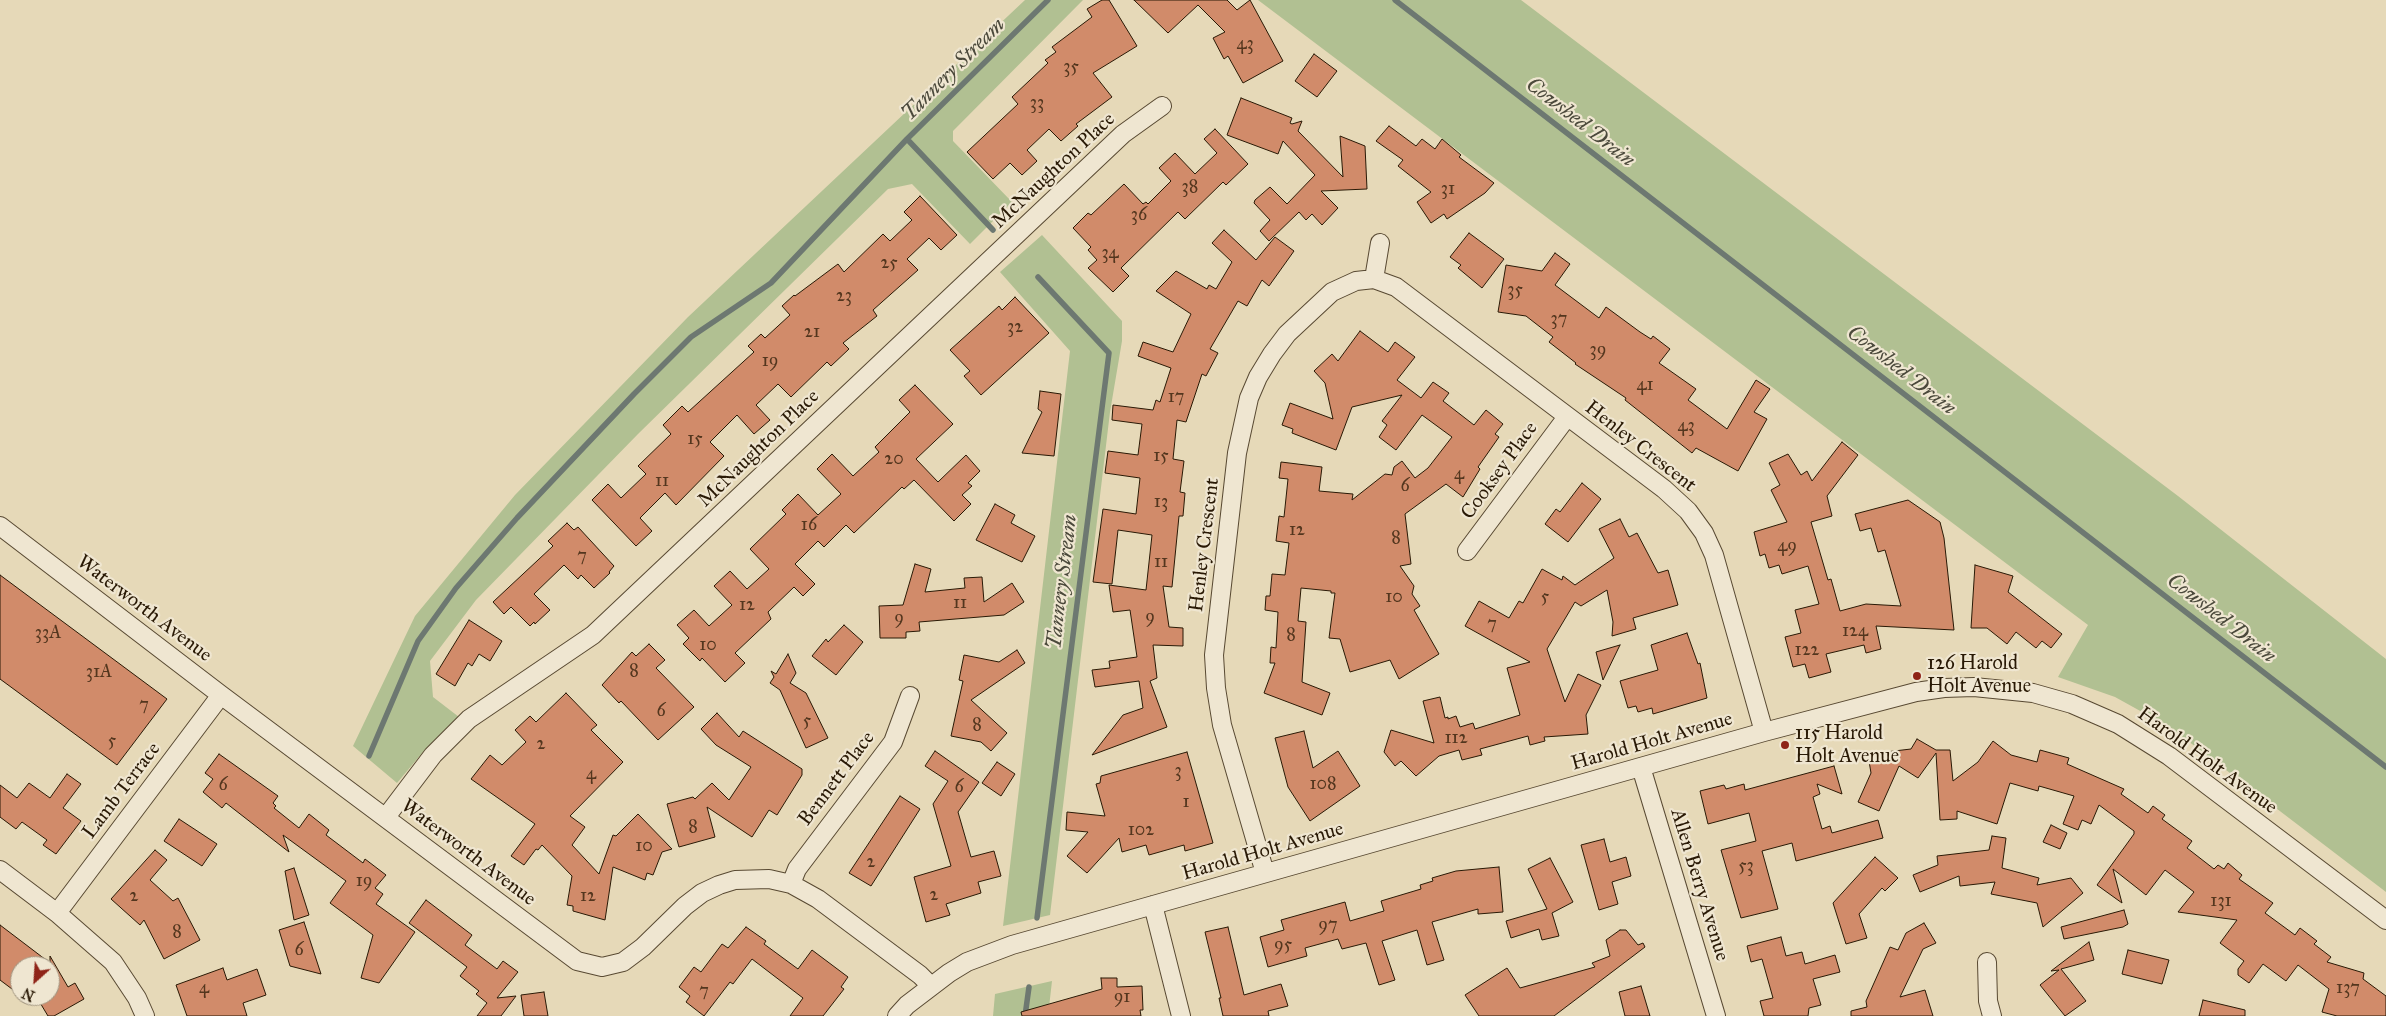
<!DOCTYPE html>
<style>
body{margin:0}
#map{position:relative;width:2386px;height:1016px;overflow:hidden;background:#e6d9b8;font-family:"IM FELL Great Primer",serif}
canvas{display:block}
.north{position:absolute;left:10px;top:956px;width:50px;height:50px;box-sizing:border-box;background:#efe6d1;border:1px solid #a0947f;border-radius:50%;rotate:206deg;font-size:14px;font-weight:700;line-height:20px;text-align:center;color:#291905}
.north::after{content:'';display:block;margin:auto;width:18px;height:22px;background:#8f2418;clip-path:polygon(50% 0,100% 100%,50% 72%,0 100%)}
</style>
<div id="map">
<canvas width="2386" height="1016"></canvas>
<div class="north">N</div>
</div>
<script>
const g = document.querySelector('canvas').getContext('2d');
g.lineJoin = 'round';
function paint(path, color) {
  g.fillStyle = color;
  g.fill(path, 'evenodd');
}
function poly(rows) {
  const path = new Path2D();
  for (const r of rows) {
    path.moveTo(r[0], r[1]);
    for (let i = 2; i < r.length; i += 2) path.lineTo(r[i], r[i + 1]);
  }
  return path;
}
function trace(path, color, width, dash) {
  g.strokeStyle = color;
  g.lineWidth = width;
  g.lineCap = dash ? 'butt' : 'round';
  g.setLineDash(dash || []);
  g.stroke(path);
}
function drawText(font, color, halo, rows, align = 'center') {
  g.font = font + ' "IM FELL Great Primer",serif';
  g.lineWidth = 4.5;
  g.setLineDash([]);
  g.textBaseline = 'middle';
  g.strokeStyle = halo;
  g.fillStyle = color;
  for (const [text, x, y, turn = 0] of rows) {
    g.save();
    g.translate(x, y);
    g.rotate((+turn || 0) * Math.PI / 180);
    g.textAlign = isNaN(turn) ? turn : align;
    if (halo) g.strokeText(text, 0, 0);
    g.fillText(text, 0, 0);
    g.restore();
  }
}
paint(poly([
 [1025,0,1083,0,953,131,953,141,1012,202,970,244,912,184,888,189,638,434,476,600,430,661,433,697,459,717,423,752,397,783,353,746,415,616,515,495,688,317],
 [1258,0,1521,0,2178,496,2386,659,2386,892,2171,728,2115,697,2058,677,2088,625],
 [1042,235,1122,321,1122,341,1110,412,1050,915,1003,926,1070,351,1000,272],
 [1052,981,1048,1016,993,1016,995,994]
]), '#b1c092');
trace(poly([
 [1395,0,2386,767],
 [907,139,993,230],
 [369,756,418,641,456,588,517,518,634,394,691,337,771,283,907,139,1048,0],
 [1037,918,1109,353,1038,277],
 [1025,1016,1029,987]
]), '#6d7871', 5.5);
const building = poly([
 [1102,0,1109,0,1137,46,1093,73,1112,97,1076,124,1078,126,1061,141,1049,129,1027,150,1037,161,1022,175,1010,163,993,179,967,152,1018,104,1012,97,1048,63,1045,60,1056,52,1052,47,1092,17,1087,9,1102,0],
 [1134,0,1227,0,1237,10,1250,0,1283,61,1243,83,1228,56,1224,59,1213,38,1225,32,1198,5,1168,33,1134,0],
 [1314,54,1337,71,1317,97,1295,81,1314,54],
 [1241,98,1292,118,1290,123,1292,124,1302,121,1298,131,1343,177,1340,136,1365,146,1367,189,1321,191,1338,208,1322,225,1312,214,1306,220,1299,212,1269,241,1260,231,1270,220,1254,203,1255,200,1270,187,1287,204,1315,175,1283,141,1278,154,1227,135,1241,98],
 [1389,126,1416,146,1422,139,1435,149,1442,139,1461,155,1459,157,1494,183,1485,193,1447,219,1444,214,1431,223,1417,202,1431,192,1398,166,1403,160,1376,141,1389,126],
 [1215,129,1248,164,1226,185,1223,182,1185,219,1178,212,1121,268,1129,276,1113,292,1088,268,1097,260,1088,250,1091,247,1073,228,1088,213,1091,215,1124,184,1143,204,1146,202,1148,204,1171,181,1159,168,1175,153,1195,174,1217,153,1204,139,1215,129],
 [920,196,957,235,941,250,929,238,907,259,918,270,873,310,877,316,843,343,849,349,831,366,827,362,791,397,778,384,756,405,770,420,754,434,737,415,710,442,724,456,676,505,665,493,640,518,652,531,636,546,592,500,608,484,621,498,646,474,638,466,671,434,663,425,682,406,688,412,754,352,748,346,761,334,765,338,790,315,782,306,794,295,795,296,838,264,844,272,883,234,890,241,912,220,904,212,920,196],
 [1224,230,1256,260,1275,237,1294,251,1269,286,1262,280,1247,306,1238,301,1210,349,1218,353,1206,376,1202,374,1186,422,1177,420,1173,459,1184,461,1180,492,1185,493,1183,516,1179,516,1172,587,1163,586,1169,627,1183,628,1183,646,1153,645,1157,678,1150,681,1167,727,1092,755,1123,715,1143,708,1139,681,1095,687,1092,670,1110,668,1109,661,1137,657,1130,610,1113,612,1109,585,1146,590,1152,535,1118,530,1112,584,1093,582,1103,509,1136,514,1140,478,1105,473,1108,451,1138,455,1142,424,1112,420,1113,405,1153,410,1156,400,1160,402,1171,368,1138,356,1143,342,1173,352,1191,314,1156,291,1176,271,1207,289,1209,285,1216,289,1232,262,1212,243,1224,230],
 [1469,233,1504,259,1482,288,1458,268,1461,265,1450,257,1469,233],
 [1555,253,1570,264,1555,285,1599,318,1606,307,1640,332,1651,339,1653,336,1670,349,1659,363,1696,389,1688,400,1727,429,1756,380,1770,389,1754,412,1767,419,1738,471,1696,448,1692,453,1625,400,1626,398,1575,364,1576,363,1549,342,1553,337,1526,316,1498,312,1506,265,1542,271,1555,253],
 [1015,297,1049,333,981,395,964,376,970,371,950,350,999,306,1002,310,1015,297],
 [1360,331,1388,352,1395,342,1415,357,1397,380,1421,398,1433,382,1449,393,1443,401,1474,425,1486,410,1503,424,1495,434,1499,437,1478,467,1480,469,1463,497,1446,484,1405,514,1411,564,1400,566,1414,586,1412,594,1420,606,1414,610,1439,654,1399,679,1390,660,1350,672,1340,639,1329,638,1335,593,1331,593,1331,591,1301,588,1298,621,1306,622,1302,682,1330,693,1322,715,1264,693,1275,663,1270,663,1271,647,1276,648,1278,612,1265,610,1266,596,1270,596,1272,574,1285,575,1289,543,1276,541,1279,516,1284,517,1288,479,1279,478,1281,462,1322,467,1319,491,1353,494,1352,500,1385,474,1392,475,1394,467,1402,461,1415,478,1428,468,1452,437,1422,415,1396,450,1379,437,1387,425,1382,421,1402,395,1352,407,1336,450,1292,433,1293,429,1282,425,1290,403,1333,419,1325,383,1314,371,1332,354,1338,361,1360,331],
 [915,385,953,424,916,459,938,482,966,455,980,471,968,483,972,486,962,495,971,504,954,521,914,480,904,489,902,487,854,533,846,525,824,547,818,541,795,564,815,584,803,596,794,587,768,612,771,619,735,653,745,663,725,682,702,658,700,661,683,644,689,638,677,625,694,610,709,626,732,605,714,586,730,571,747,589,769,569,750,549,786,514,782,510,798,494,818,515,841,494,817,469,832,454,853,476,879,452,875,447,910,412,899,400,915,385],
 [1040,391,1061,394,1054,456,1022,453,1042,412,1038,409,1040,391],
 [1842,442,1858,455,1827,496,1832,516,1811,522,1828,580,1831,579,1840,611,1866,604,1901,606,1885,550,1878,552,1871,528,1860,531,1855,514,1908,500,1940,522,1944,538,1954,630,1876,626,1881,649,1866,653,1864,645,1826,654,1831,672,1809,678,1805,664,1793,667,1785,637,1801,633,1795,610,1819,604,1808,566,1782,574,1779,565,1769,568,1765,554,1760,556,1754,532,1787,522,1771,490,1780,485,1769,463,1788,454,1801,475,1807,471,1812,481,1842,442],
 [1582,483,1601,499,1568,542,1545,524,1556,509,1560,512,1582,483],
 [995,504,1015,515,1011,523,1035,536,1022,562,976,540,995,504],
 [1620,519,1629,537,1637,533,1658,573,1668,570,1678,605,1633,618,1636,629,1612,636,1613,622,1607,590,1581,606,1575,602,1547,649,1565,702,1578,674,1601,685,1586,715,1588,734,1544,737,1545,741,1530,745,1528,736,1480,749,1482,755,1462,760,1459,750,1439,756,1416,776,1401,761,1395,766,1384,752,1391,730,1434,743,1423,701,1440,697,1445,718,1448,717,1448,719,1456,716,1460,727,1473,723,1475,729,1520,715,1507,668,1530,662,1465,626,1479,601,1509,618,1519,601,1523,603,1542,569,1562,580,1563,576,1575,585,1614,558,1599,529,1620,519],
 [567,523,574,530,578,527,614,566,609,572,610,573,594,588,581,575,578,579,564,565,534,594,550,610,535,624,534,622,530,626,511,607,504,614,493,602,553,546,548,541,567,523],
 [915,564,931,569,925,592,965,588,964,578,982,577,984,602,1012,583,1024,602,1004,615,919,622,920,631,906,632,906,638,880,638,879,606,903,605,915,564],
 [1975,565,2013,576,2008,592,2062,634,2051,648,2042,641,2036,648,2016,632,2007,644,1987,628,1971,628,1975,565],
 [0,575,167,699,117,765,0,679,0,575],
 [469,620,502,641,490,661,479,654,472,666,468,663,455,686,436,674,469,620],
 [844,625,863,642,836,675,812,656,826,639,828,642,844,625],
 [1687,633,1698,664,1700,663,1707,698,1653,714,1652,708,1638,712,1636,706,1628,708,1620,681,1658,670,1651,645,1687,633],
 [649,644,665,660,656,668,694,707,658,740,621,701,619,703,602,685,632,652,636,656,649,644],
 [1620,645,1603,680,1596,652,1620,645],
 [1017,650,1025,663,971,700,1007,733,991,751,981,742,951,736,963,681,959,680,964,655,999,662,1017,650],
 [788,654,796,673,790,683,806,693,828,738,806,748,780,690,770,683,774,677,771,671,776,674,788,654],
 [566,693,597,725,591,730,623,762,570,816,585,827,572,845,599,874,613,835,616,836,638,814,672,849,662,852,653,875,647,873,645,880,613,867,605,920,573,911,573,906,567,905,572,876,542,845,538,850,536,849,524,865,511,856,535,824,471,779,490,755,502,765,526,742,515,730,530,716,536,722,566,693],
 [717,713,739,737,743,731,802,769,802,775,777,815,769,810,752,837,707,807,715,837,679,847,667,804,693,797,695,799,712,783,729,800,751,767,716,745,701,729,717,713],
 [1304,731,1313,768,1338,751,1360,786,1310,821,1288,787,1275,738,1304,731],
 [1917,739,1936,750,1950,750,1953,781,1978,762,1993,741,2011,755,2037,762,2040,750,2069,758,2067,764,2124,789,2121,794,2148,813,2153,806,2165,815,2162,819,2192,841,2187,848,2214,869,2218,865,2224,869,2228,863,2242,875,2239,879,2273,903,2265,913,2295,935,2300,928,2317,941,2314,944,2331,957,2327,962,2364,973,2363,979,2386,996,2386,1016,2337,1016,2322,1012,2329,989,2298,965,2286,981,2263,964,2249,983,2238,975,2238,969,2244,961,2220,943,2237,920,2178,912,2194,892,2165,870,2146,895,2113,869,2122,903,2097,885,2134,834,2134,831,2099,805,2091,824,2082,820,2078,830,2063,824,2074,796,2039,786,2038,791,2010,783,1997,824,1957,811,1957,819,1940,820,1936,753,1918,778,1899,766,1879,811,1858,802,1871,773,1869,761,1880,760,1880,755,1877,753,1911,749,1917,739],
 [935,751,979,782,958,812,971,857,994,851,1001,876,978,882,981,893,946,904,950,915,926,922,914,877,951,866,933,804,948,781,925,766,935,751],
 [1187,752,1213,843,1185,851,1184,845,1149,855,1146,845,1122,852,1119,838,1087,873,1067,856,1088,832,1066,830,1067,812,1105,816,1096,784,1100,783,1101,776,1187,752],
 [219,754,278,796,273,803,276,806,274,808,299,828,309,814,329,830,326,835,363,863,365,859,386,875,375,888,383,894,376,904,415,932,379,983,361,978,373,935,330,903,346,881,283,835,289,852,226,803,222,808,203,792,213,779,205,773,219,754],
 [997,762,1015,774,1001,796,982,783,997,762],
 [1834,766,1842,794,1817,784,1820,794,1813,797,1822,829,1830,826,1832,833,1878,820,1883,838,1796,861,1792,843,1762,851,1778,909,1741,918,1721,850,1756,841,1749,813,1708,824,1700,791,1724,785,1726,789,1744,784,1745,790,1834,766],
 [67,774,81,784,63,808,81,821,56,854,43,845,47,840,22,822,16,829,0,817,0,785,17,798,29,783,50,798,67,774],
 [900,796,920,809,871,886,849,873,900,796],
 [179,819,217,844,202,866,164,841,179,819],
 [2051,825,2067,833,2060,849,2043,842,2051,825],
 [1992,836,2006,838,2002,868,2039,878,2037,885,2071,878,2083,893,2043,927,2037,903,1991,894,1995,882,1960,886,1959,876,1920,892,1913,875,1938,865,1937,856,1989,850,1992,836],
 [1604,839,1610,862,1626,857,1631,876,1612,882,1618,904,1599,910,1581,845,1604,839],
 [155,850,167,860,150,880,173,901,178,898,200,940,164,959,144,920,140,925,111,899,155,850],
 [1875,857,1898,878,1885,891,1882,888,1859,914,1867,938,1846,944,1833,903,1875,857],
 [1550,858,1573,902,1552,913,1559,936,1542,940,1539,929,1511,938,1506,921,1547,909,1528,869,1550,858],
 [1499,867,1503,912,1478,914,1478,909,1432,922,1444,960,1427,965,1417,930,1382,941,1395,980,1379,985,1366,943,1342,949,1338,939,1305,948,1307,956,1268,967,1260,937,1284,930,1281,920,1345,902,1350,921,1384,911,1381,901,1421,889,1420,885,1433,881,1432,878,1456,871,1499,867],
 [294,868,309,915,294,920,285,871,294,868],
 [426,900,472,935,465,945,497,969,503,961,518,972,497,998,516,996,501,1016,477,1016,487,1003,476,994,479,991,460,976,467,967,409,923,426,900],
 [2124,910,2128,924,2123,927,2064,939,2061,927,2124,910],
 [304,922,321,974,290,966,279,930,304,922],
 [1924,923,1936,943,1923,949,1900,997,1925,990,1933,1016,1851,1016,1851,1011,1867,1007,1866,1001,1890,947,1898,950,1906,933,1924,923],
 [0,925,50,963,50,956,68,987,75,983,84,999,54,1016,48,1016,36,996,50,996,50,966,20,966,20,995,0,980,0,925],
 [746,927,766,941,764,944,798,969,812,950,848,977,841,987,844,989,823,1016,790,1016,803,998,752,959,733,984,730,982,704,1016,686,1002,690,996,679,987,694,967,701,972,722,944,728,948,746,927],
 [1228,927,1244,995,1281,984,1288,1006,1268,1011,1269,1016,1223,1016,1219,998,1221,998,1205,932,1228,927],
 [1620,930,1626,930,1638,945,1643,943,1645,947,1554,1016,1479,1016,1465,995,1507,968,1520,988,1595,967,1592,963,1610,956,1606,940,1620,930],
 [1781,937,1786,956,1802,952,1805,964,1835,955,1840,972,1813,979,1821,1005,1809,1008,1808,1016,1764,1016,1760,1001,1773,998,1762,959,1751,962,1747,946,1781,937],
 [2089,942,2094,960,2061,969,2086,1001,2065,1016,2040,985,2059,970,2051,971,2089,942],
 [2128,950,2169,960,2162,984,2122,974,2128,950],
 [223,968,227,980,257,969,266,995,243,1003,247,1016,187,1016,176,985,223,968],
 [1101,978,1117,978,1117,987,1142,986,1143,1010,1140,1010,1141,1016,1022,1016,1021,1012,1102,989,1101,978],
 [1641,986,1650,1016,1625,1016,1619,992,1641,986],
 [544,992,548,1016,524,1016,521,995,544,992],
 [2203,1000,2245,1010,2245,1016,2199,1016,2203,1000]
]);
paint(building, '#d18b6a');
trace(building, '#291905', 1);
const minor = poly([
 [1374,279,1380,243],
 [0,526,221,695,577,961,602,967,623,962,643,947,685,906,702,893,719,885,735,880,769,879,791,884,818,899,920,975,931,986],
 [1467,551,1567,417],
 [1641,767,1716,1016],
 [386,817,433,755,469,719,593,635,1123,134,1162,106],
 [0,870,57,913,113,962,137,998,145,1016],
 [1265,873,1222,725,1216,688,1214,655,1237,453,1249,398,1258,377,1272,354,1287,334,1332,292,1356,281,1374,279,1396,287,1664,489,1688,511,1704,533,1714,555,1764,732],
 [791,884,797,869,893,742,910,696],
 [1153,905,1181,1016],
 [57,913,221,695],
 [1987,962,1988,1001,1992,1016],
 [897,1016,907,1005,949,973,967,962,1012,945,1764,732,1916,692,1944,688,1974,687,2033,693,2072,704,2118,724,2169,756,2386,920]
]);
trace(minor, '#584932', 20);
trace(minor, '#efe6d1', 18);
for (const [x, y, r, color] of [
 [1917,676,5,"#8f2418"],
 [1785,745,5,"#8f2418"]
]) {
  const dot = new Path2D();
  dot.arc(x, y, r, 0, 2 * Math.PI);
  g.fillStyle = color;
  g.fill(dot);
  trace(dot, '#efe6d1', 2);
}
drawText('18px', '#53361e', null, [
 ["43",1245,45],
 ["35",1071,68],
 ["33",1037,104],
 ["38",1190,188],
 ["31",1448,190],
 ["36",1139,216],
 ["34",1110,254],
 ["25",889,264],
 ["35",1515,291],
 ["23",844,297],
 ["37",1559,320],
 ["32",1015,328],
 ["21",812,333],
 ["39",1598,351],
 ["19",770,362],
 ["41",1645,386],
 ["17",1176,398],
 ["43",1686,427],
 ["15",695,440],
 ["15",1161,457],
 ["20",894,460],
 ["4",1459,475],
 ["11",662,482],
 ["6",1405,487],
 ["13",1161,503],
 ["16",809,526],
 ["12",1297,531],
 ["8",1396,539],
 ["49",1787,547],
 ["7",582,557],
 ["11",1161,563],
 ["10",1394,598],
 ["5",1545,598],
 ["11",960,604],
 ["12",747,606],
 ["9",1150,618],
 ["9",899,619],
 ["7",1492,625],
 ["124",1855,632],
 ["33A",48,634],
 ["8",1291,636],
 ["10",708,646],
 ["122",1807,651],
 ["8",634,672],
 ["31A",99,673],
 ["7",144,706],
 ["6",661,712],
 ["5",807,722],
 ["8",977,726],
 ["112",1456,739],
 ["5",112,742],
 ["2",541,745],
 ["3",1178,772],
 ["4",591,775],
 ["108",1323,785],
 ["6",223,786],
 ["6",959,788],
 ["1",1186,803],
 ["8",693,828],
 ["102",1141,831],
 ["10",644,847],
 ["2",871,863],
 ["53",1746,867],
 ["19",364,882],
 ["2",934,896],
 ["2",134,897],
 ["12",588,897],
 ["131",2221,902],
 ["97",1328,926],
 ["8",177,933],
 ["95",1283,946],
 ["6",299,951],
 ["4",204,989],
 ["137",2348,989],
 ["7",704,992],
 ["91",1122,998]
]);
drawText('20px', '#291905', '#efe6d1', [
 ["McNaughton Place",1054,171,-43],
 ["Henley Crescent",1640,447,38],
 ["McNaughton Place",759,449,-44],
 ["Cooksey Place",1500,471,-54],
 ["Henley Crescent",1205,545,-83],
 ["Waterworth Avenue",144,609,37],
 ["Harold Holt Avenue",1652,742,-16],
 ["Harold Holt Avenue",2207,761,36],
 ["Bennett Place",837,779,-53],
 ["Lamb Terrace",122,791,-53],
 ["Harold Holt Avenue",1263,852,-16],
 ["Waterworth Avenue",468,853,37],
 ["Allen Berry Avenue",1699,885,73]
]);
drawText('20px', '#291905', '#efe6d1', [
 ["126 Harold",1927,664],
 ["Holt Avenue",1927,687],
 ["115 Harold",1795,734],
 ["Holt Avenue",1795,757]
], 'left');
drawText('italic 21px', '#4b493b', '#efe6d1', [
 ["Tannery Stream",954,70,-45],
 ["Cowshed Drain",1580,123,38],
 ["Cowshed Drain",1901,371,38],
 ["Tannery Stream",1063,582,-83],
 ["Cowshed Drain",2221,619,38]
]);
</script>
